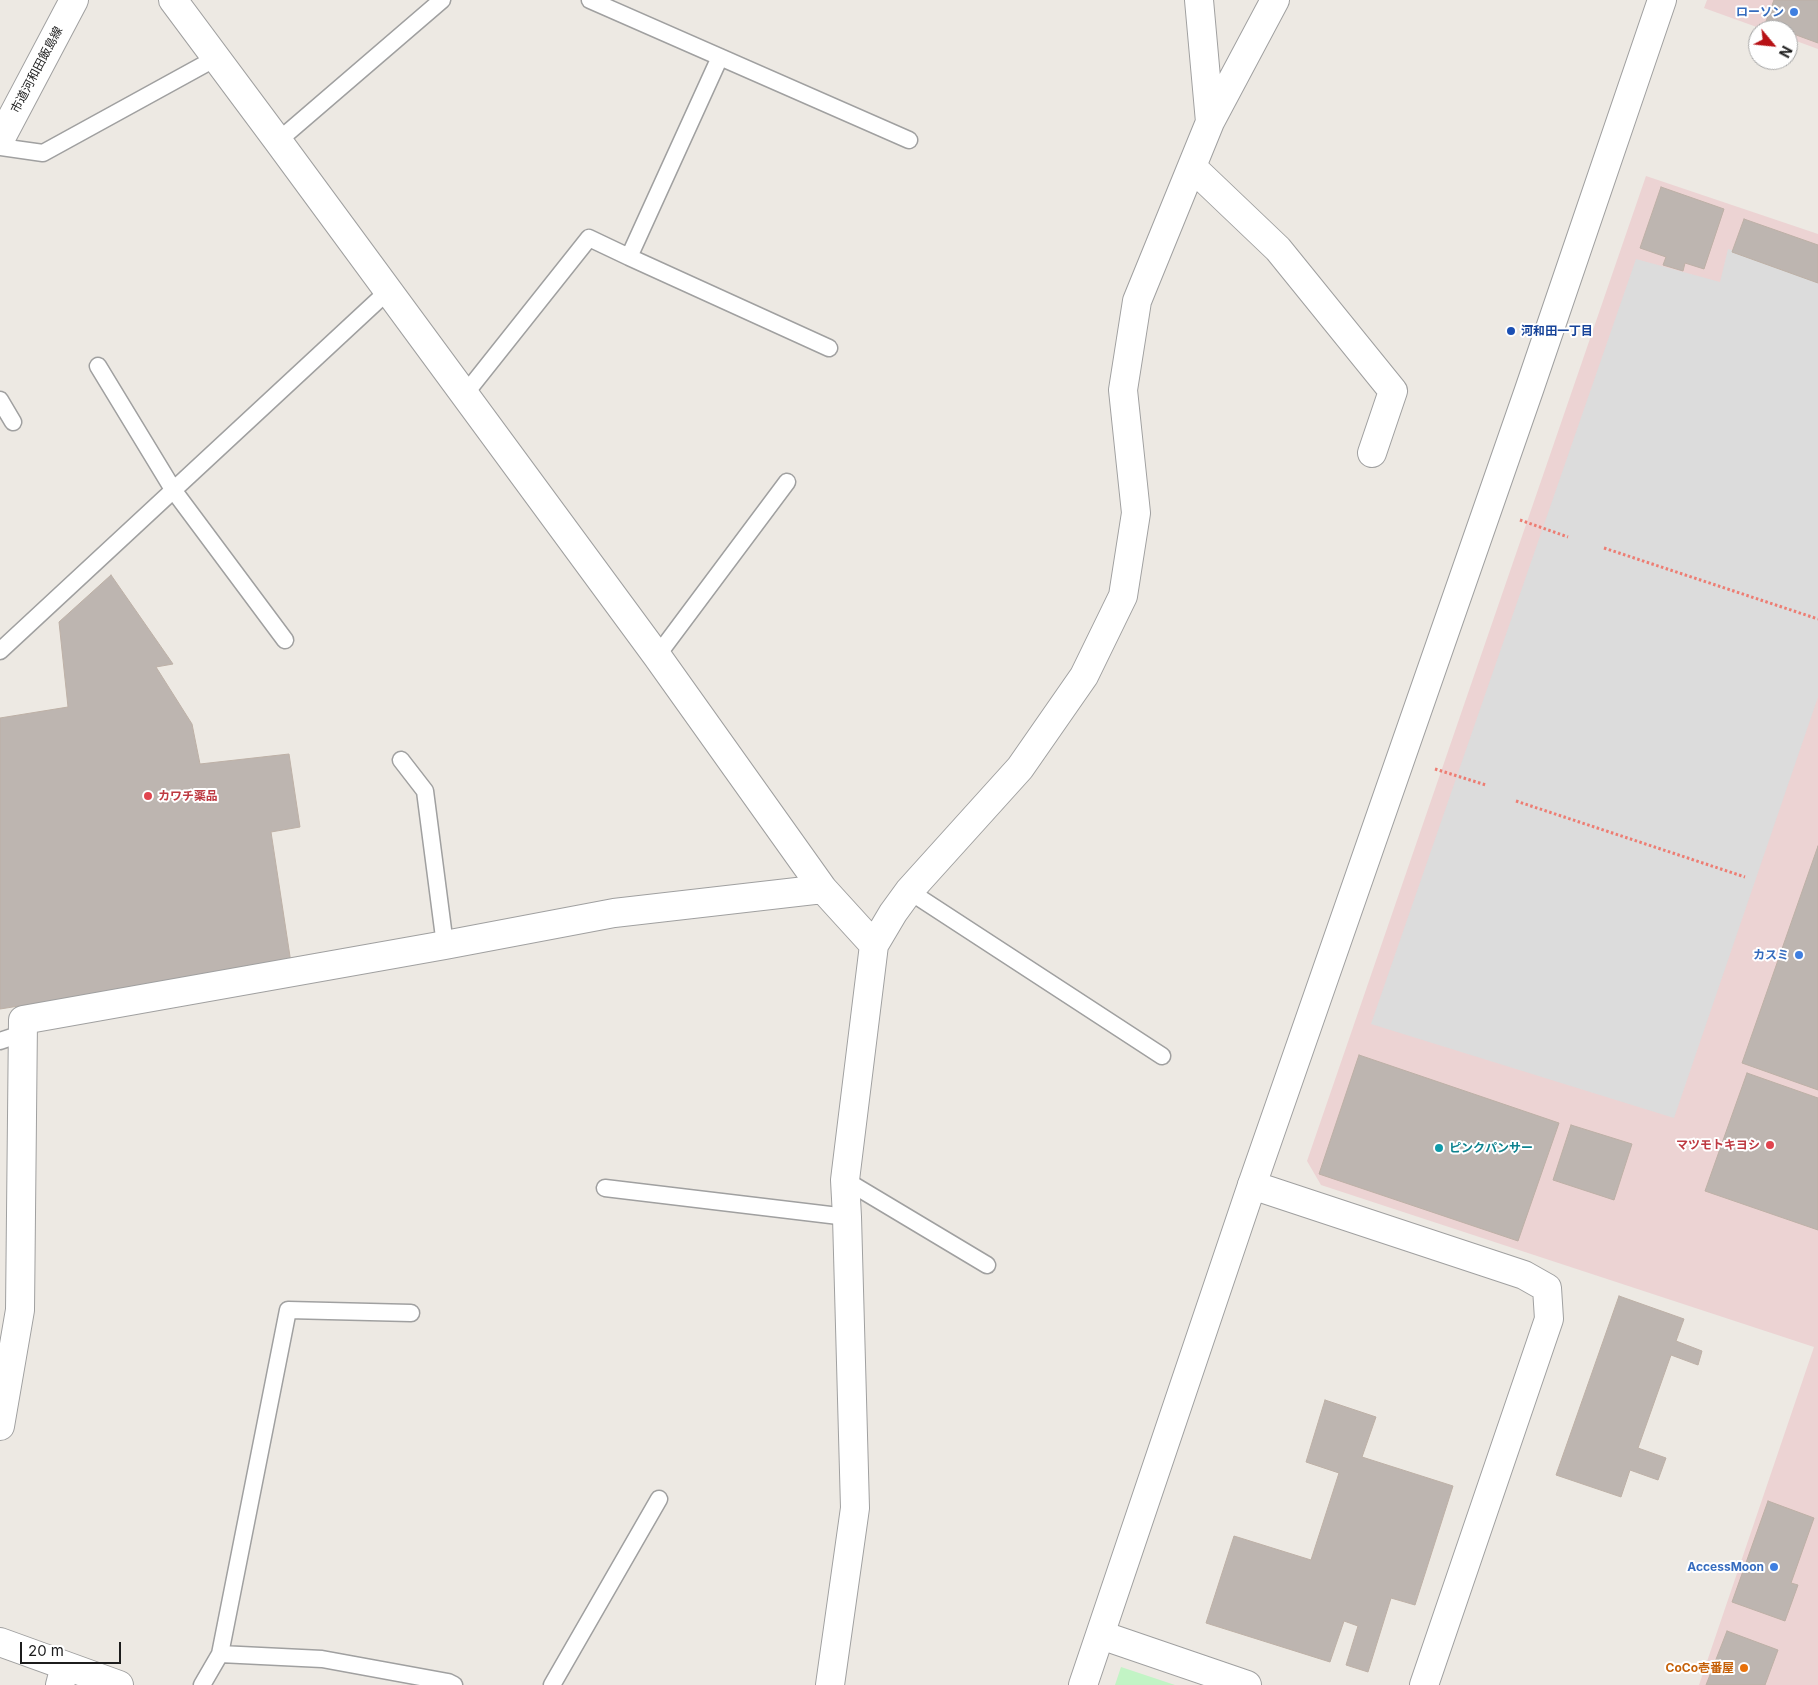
<!DOCTYPE html>
<meta charset="utf-8">
<style>
body{margin:0}
#map{position:relative;width:1818px;height:1685px;overflow:hidden;background:#ede9e3;font-family:Inter,sans-serif}
canvas{display:block}
.north{position:absolute;left:1748px;top:20px;width:50px;height:50px;box-sizing:border-box;background:#fff;border:1px solid #a4a4a4;border-radius:50%;rotate:118deg;font-size:14px;font-weight:700;line-height:20px;text-align:center;color:#1c1c1c}
.north::after{content:'';display:block;margin:auto;width:18px;height:22px;background:#b71115;clip-path:polygon(50% 0,100% 100%,50% 72%,0 100%)}
.scale{position:absolute;left:20px;top:1642px;width:101px;height:22px;box-sizing:border-box;border:2px solid #1c1c1c;border-top:0;padding-left:6px;font-size:15px;line-height:18px;white-space:nowrap;color:#1c1c1c;-webkit-text-stroke:4px #fff;paint-order:stroke}
</style>
<div id="map">
<canvas width="1818" height="1685"></canvas>
<div class="north">N</div>
<div class="scale">20 m</div>
</div>
<script>
const g = document.querySelector('canvas').getContext('2d');
g.lineJoin = 'round';
function paint(path, color) {
  g.fillStyle = color;
  g.fill(path, 'evenodd');
}
function poly(rows) {
  const path = new Path2D();
  for (const r of rows) {
    path.moveTo(r[0], r[1]);
    for (let i = 2; i < r.length; i += 2) path.lineTo(r[i], r[i + 1]);
  }
  return path;
}
function trace(path, color, width, dash) {
  g.strokeStyle = color;
  g.lineWidth = width;
  g.lineCap = dash ? 'butt' : 'round';
  g.setLineDash(dash || []);
  g.stroke(path);
}
function drawText(font, color, halo, rows, align = 'center') {
  g.font = font + ' Inter,"Noto Sans JP",sans-serif';
  g.lineWidth = 4;
  g.setLineDash([]);
  g.textBaseline = 'middle';
  g.strokeStyle = halo;
  g.fillStyle = color;
  for (const [text, x, y, turn = 0] of rows) {
    g.save();
    g.translate(x, y);
    g.rotate((+turn || 0) * Math.PI / 180);
    g.textAlign = isNaN(turn) ? turn : align;
    if (halo) g.strokeText(text, 0, 0);
    g.fillText(text, 0, 0);
    g.restore();
  }
}
paint(poly([
 [1707,0,1818,0,1818,49,1788,38,1788,30,1765,30,1704,8],
 [1646,176,1818,234,1818,1685,1699,1685,1814,1347,1321,1185,1307,1161]
]), '#ecd3d3');
paint(poly([
 [1121,1667,1175,1685,1115,1685]
]), '#c2f4c5');
paint(poly([
 [1728,249,1818,276,1818,697,1674,1118,1371,1024,1636,259,1720,282]
]), '#dcdcdc');
const building = poly([
 [1774,0,1818,0,1818,43,1788,32,1788,30,1781,30,1765,24,1774,0],
 [1661,187,1724,209,1704,269,1685,263,1683,271,1663,265,1666,257,1640,248,1661,187],
 [1744,219,1818,245,1818,283,1732,252,1744,219],
 [111,575,173,664,156,667,192,724,200,764,289,754,300,827,271,832,291,963,0,1009,0,718,68,707,59,622,111,575],
 [1818,846,1818,1090,1742,1063,1818,846],
 [1359,1055,1559,1123,1518,1241,1319,1174,1359,1055],
 [1747,1073,1818,1098,1818,1230,1705,1191,1747,1073],
 [1571,1125,1632,1144,1614,1200,1553,1180,1571,1125],
 [1619,1296,1684,1319,1676,1341,1702,1351,1698,1365,1671,1355,1638,1448,1666,1458,1658,1480,1630,1470,1621,1497,1556,1475,1619,1296],
 [1325,1400,1376,1417,1362,1457,1453,1486,1415,1605,1391,1598,1368,1672,1346,1665,1358,1626,1344,1621,1330,1662,1206,1623,1234,1536,1311,1560,1339,1473,1306,1462,1325,1400],
 [1768,1501,1814,1518,1791,1583,1798,1585,1785,1621,1732,1602,1768,1501],
 [1727,1631,1778,1650,1765,1685,1706,1685,1727,1631]
]);
paint(building, '#bdb5b0');
trace(building, '#bdb0a6', 1);
const service = poly([
 [590,0,909,140],
 [720,57,629,257,829,348],
 [278,141,442,0],
 [0,147,43,153,216,58],
 [98,366,174,491,285,640],
 [465,394,589,238,629,257],
 [0,400,13,422],
 [0,651,388,291],
 [657,656,787,482],
 [401,760,425,791,445,945],
 [909,891,1162,1056],
 [0,1041,24,1033],
 [845,1180,987,1265],
 [605,1188,847,1217],
 [220,1654,288,1310,411,1313],
 [202,1685,220,1654,322,1659,448,1682,454,1685],
 [552,1685,659,1499]
]);
const minor = poly([
 [173,0,278,141,657,656,823,889,874,945],
 [1210,122,1275,0],
 [1192,167,1278,249,1393,391,1372,453],
 [1252,1185,1524,1275,1547,1288,1549,1319,1424,1685],
 [0,1426,20,1310,23,1020,445,945,614,913,823,889],
 [1101,1635,1247,1685],
 [60,1685,65,1666],
 [830,1685,855,1508,847,1217,845,1180,874,945,893,913,909,891,1020,768,1084,676,1123,596,1136,513,1123,390,1137,301,1210,122,1199,0]
]);
const tertiary = poly([
 [0,140,74,0],
 [0,1642,119,1685],
 [1083,1685,1252,1185,1529,390,1662,0]
]);
trace(service, '#a0a0a0', 19);
trace(minor, '#a0a0a0', 30);
trace(tertiary, '#a0a0a0', 30);
trace(poly([
 [1520,520,1568,537],
 [1604,548,1818,619],
 [1435,769,1486,785],
 [1516,801,1745,877]
]), '#ed7d73', 3, [2.5, 2.5]);
trace(service, '#fff', 16);
trace(minor, '#fff', 28);
trace(tertiary, '#fff', 28);
for (const [x, y, r, color] of [
 [1794,12,5,"#3f7fe0"],
 [1511,331,5,"#1a4fb4"],
 [148,796,5,"#e0444e"],
 [1799,955,5,"#3f7fe0"],
 [1770,1145,5,"#e0444e"],
 [1439,1148,5,"#0f9aa8"],
 [1774,1567,5,"#3f7fe0"],
 [1744,1668,5,"#e8710a"]
]) {
  const dot = new Path2D();
  dot.arc(x, y, r, 0, 2 * Math.PI);
  g.fillStyle = color;
  g.fill(dot);
  trace(dot, '#fff', 2);
}
drawText('bold 12px', '#366cbe', '#fff', [
 ["ローソン",1784,12],
 ["カスミ",1789,955],
 ["AccessMoon",1764,1567]
], 'right');
drawText('12px', '#1c1c1c', '#fff', [
 ["市道河和田飯島線",37,70,-62]
]);
drawText('bold 12px', '#164399', '#fff', [
 ["河和田一丁目",1521,331]
], 'left');
drawText('bold 12px', '#be3a42', '#fff', [
 ["カワチ薬品",158,796],
 ["マツモトキヨシ",1760,1145,"right"]
], 'left');
drawText('bold 12px', '#0d838f', '#fff', [
 ["ピンクパンサー",1449,1148]
], 'left');
drawText('bold 12px', '#c56008', '#fff', [
 ["CoCo壱番屋",1734,1668]
], 'right');
</script>
